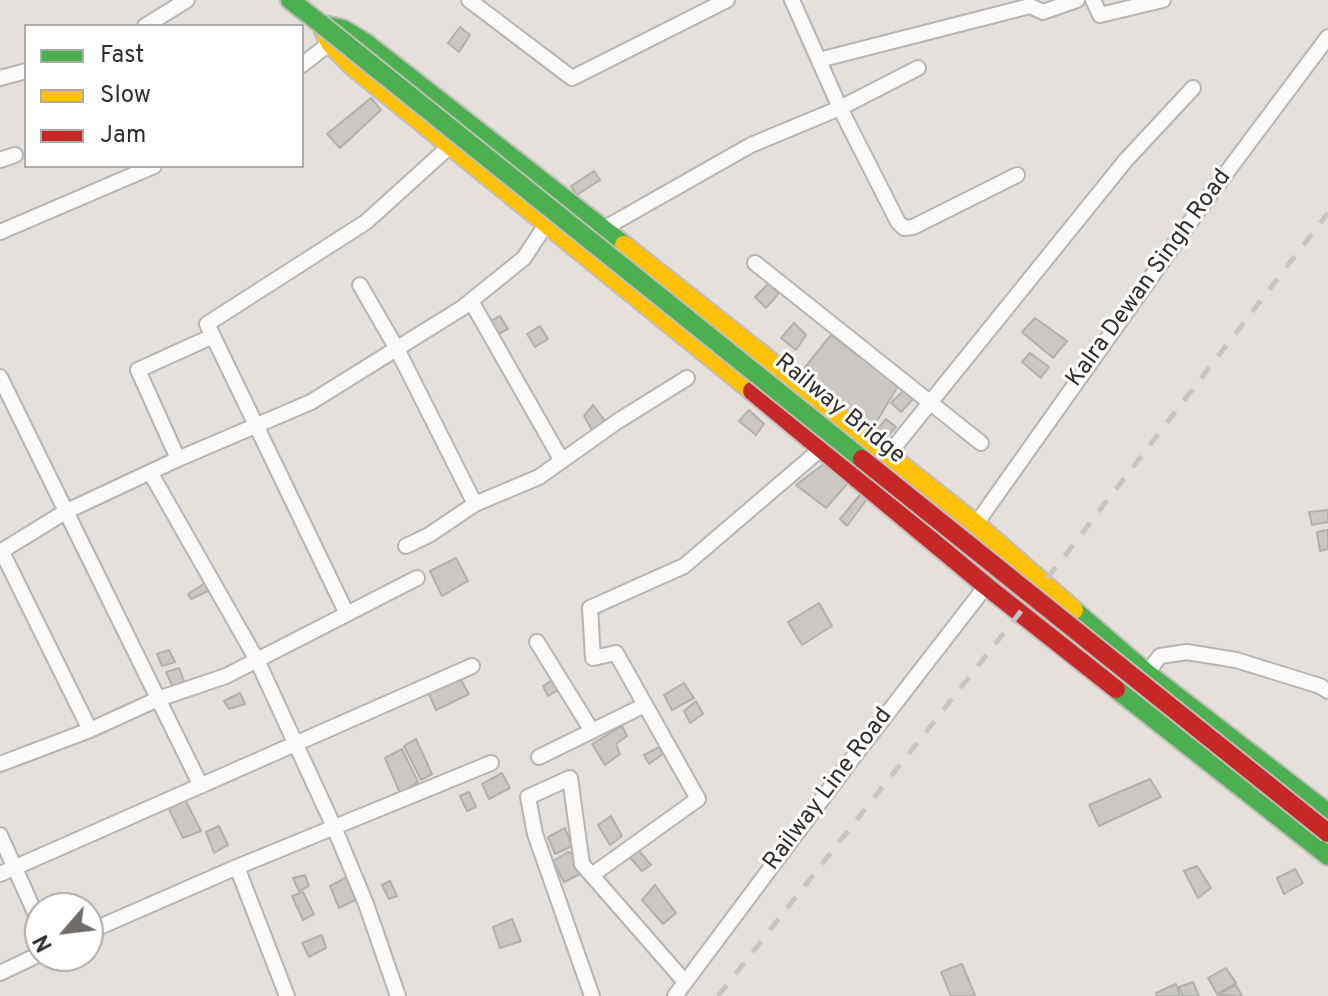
<!DOCTYPE html>
<style>
body{margin:0}
#map{position:relative;width:1328px;height:996px;overflow:hidden;background:#e5e0dc;font-family:Overpass,sans-serif}
canvas{display:block}
.legend{position:absolute;left:24px;top:24px;width:280px;height:144px;box-sizing:border-box;background:#fff;border:2px solid #adabaa;margin:0;padding:10px 14px;list-style:none;font-size:24px;color:#322e2b}
.legend li{display:flex;align-items:center;gap:16px;height:40px}
.legend b{width:40px;border:2px solid #adabaa}
.north{position:absolute;left:24px;top:892px;width:80px;height:80px;box-sizing:border-box;background:#fff;border:2px solid #adabaa;border-radius:50%;rotate:242deg;font-size:22px;font-weight:700;line-height:32px;text-align:center;color:#322e2b}
.north::after{content:'';display:block;margin:auto;width:28px;height:36px;background:#716c69;clip-path:polygon(50% 0,100% 100%,50% 72%,0 100%)}
</style>
<div id="map">
<canvas width="1328" height="996"></canvas>
<ul class="legend">
<li><b style="height:10px;background:#4caf50"></b>Fast</li>
<li><b style="height:10px;background:#ffc107"></b>Slow</li>
<li><b style="height:10px;background:#c62828"></b>Jam</li>
</ul>
<div class="north">N</div>
</div>
<script>
const g = document.querySelector('canvas').getContext('2d');
g.lineJoin = 'round';
function paint(path, color) {
  g.fillStyle = color;
  g.fill(path, 'evenodd');
}
function poly(rows) {
  const path = new Path2D();
  for (const r of rows) {
    path.moveTo(r[0], r[1]);
    for (let i = 2; i < r.length; i += 2) path.lineTo(r[i], r[i + 1]);
  }
  return path;
}
function trace(path, color, width, dash) {
  g.strokeStyle = color;
  g.lineWidth = width;
  g.lineCap = dash ? 'butt' : 'round';
  g.setLineDash(dash || []);
  g.stroke(path);
}
function drawText(font, color, halo, rows, align = 'center') {
  g.font = font + ' Overpass,sans-serif';
  g.lineWidth = 6;
  g.setLineDash([]);
  g.textBaseline = 'middle';
  g.strokeStyle = halo;
  g.fillStyle = color;
  for (const [text, x, y, turn = 0] of rows) {
    g.save();
    g.translate(x, y);
    g.rotate((+turn || 0) * Math.PI / 180);
    g.textAlign = isNaN(turn) ? turn : align;
    if (halo) g.strokeText(text, 0, 0);
    g.fillText(text, 0, 0);
    g.restore();
  }
}
const building = poly([
 [460,27,470,35,459,52,448,43,460,27],
 [371,98,381,110,340,148,327,134,371,98],
 [594,171,600,180,577,195,571,186,594,171],
 [768,284,779,293,766,308,755,297,768,284],
 [500,316,508,329,494,336,487,323,500,316],
 [1035,318,1067,341,1053,358,1022,332,1035,318],
 [794,323,806,335,796,350,781,338,794,323],
 [540,326,548,339,535,347,527,334,540,326],
 [831,335,898,386,871,431,798,376,831,335],
 [1030,353,1049,367,1041,378,1022,362,1030,353],
 [904,390,913,399,901,412,891,403,904,390],
 [593,405,605,421,602,423,603,426,593,432,584,416,593,405],
 [749,410,764,424,756,435,739,421,749,410],
 [886,419,896,427,884,440,875,432,886,419],
 [825,463,848,483,826,508,796,485,825,463],
 [864,490,870,495,847,526,840,519,864,490],
 [1328,510,1328,522,1312,525,1309,512,1328,510],
 [1328,530,1328,549,1320,551,1317,532,1328,530],
 [456,558,468,581,442,596,430,571,456,558],
 [207,582,212,589,191,599,188,594,207,582],
 [819,603,832,626,802,645,788,622,819,603],
 [169,650,175,662,162,666,157,654,169,650],
 [179,668,185,683,173,687,166,672,179,668],
 [460,678,469,694,436,710,428,692,460,678],
 [552,680,558,690,548,696,543,686,552,680],
 [684,683,694,698,672,710,664,695,684,683],
 [240,693,245,704,229,709,224,701,240,693],
 [696,701,703,714,690,723,684,711,696,701],
 [622,726,627,736,616,744,620,754,605,765,592,744,622,726],
 [416,739,432,774,421,780,404,746,416,739],
 [659,747,663,754,649,764,644,755,659,747],
 [402,749,418,782,400,793,385,758,402,749],
 [502,773,510,788,489,799,482,784,502,773],
 [1150,779,1161,797,1099,826,1089,805,1150,779],
 [469,792,476,807,467,811,460,796,469,792],
 [185,799,201,831,183,838,168,807,185,799],
 [611,816,622,836,610,845,598,825,611,816],
 [219,826,228,845,214,853,206,832,219,826],
 [565,828,572,846,555,854,548,837,565,828],
 [636,847,651,865,642,871,628,855,636,847],
 [568,852,574,855,582,873,564,882,553,861,568,852],
 [1197,866,1211,888,1198,898,1184,871,1197,866],
 [1295,869,1303,883,1284,894,1277,878,1295,869],
 [305,875,309,886,299,891,293,878,305,875],
 [347,877,357,899,339,908,330,886,347,877],
 [390,881,397,896,389,899,382,885,390,881],
 [655,885,676,913,663,924,642,900,655,885],
 [303,892,314,914,303,920,292,896,303,892],
 [512,919,521,941,500,948,493,927,512,919],
 [322,935,326,948,309,957,302,943,322,935],
 [962,964,975,995,973,996,951,996,941,972,962,964],
 [1226,968,1236,983,1217,994,1208,978,1226,968],
 [1193,982,1199,996,1183,996,1179,987,1193,982],
 [1176,984,1180,996,1157,996,1156,993,1176,984],
 [1236,985,1242,996,1218,995,1236,985]
]);
paint(building, '#cbc8c4');
trace(building, '#b2b0ac', 2);
const street = poly([
 [469,0,572,78,727,0],
 [792,0,840,108,898,222,904,228,913,227,1017,175],
 [1093,0,1100,15,1163,0],
 [145,26,187,0],
 [819,60,1030,6,1043,12,1077,0],
 [302,65,330,43],
 [0,78,26,71],
 [0,160,15,155],
 [603,229,751,145,840,108,918,68],
 [0,232,154,166],
 [755,263,981,443],
 [360,285,397,349,475,504],
 [471,301,562,461],
 [213,336,207,324,366,222,450,146],
 [0,377,201,786],
 [887,456,1126,160,1193,88],
 [178,459,138,370,213,336,347,614],
 [150,472,257,660,334,827,366,904,398,996],
 [976,524,1203,204,1328,37],
 [406,546,429,535,475,504,539,477,618,421,687,378],
 [0,552,65,512,178,459,311,402,462,308,524,258,547,223],
 [2,552,90,730],
 [537,642,592,731],
 [1147,673,1160,656,1187,652,1236,660,1320,686,1328,691],
 [539,757,645,705],
 [0,764,90,730,158,699,226,676,417,578],
 [0,835,40,924],
 [237,867,287,996],
 [0,874,472,666],
 [592,875,698,799,616,653,593,658,590,608,684,566,822,448],
 [88,932,237,867,491,763],
 [0,973,40,954],
 [592,996,535,834,528,797,570,778,582,864,685,982],
 [675,996,852,759,986,586]
]);
const fast = poly([
 [290,0,321,24,343,29,366,43,624,245],
 [1074,610,1147,673,1328,813],
 [1116,689,1328,856]
]);
const slow = poly([
 [323,29,330,43,351,65,752,391],
 [624,245,976,524,1074,610]
]);
const jam = poly([
 [752,391,986,586,1116,689]
]);
trace(street, '#b7b4b1', 18);
trace(fast, '#c1bebc', 22);
trace(slow, '#c1bebc', 22);
trace(jam, '#c1bebc', 22);
trace(street, '#fbfafa', 14);
trace(fast, '#4caf50', 18);
trace(slow, '#ffc107', 18);
trace(jam, '#c62828', 18);
trace(poly([
 [718,996,1070,549,1328,213]
]), '#c6c5c3', 5, [14, 14]);
const fastBridge = poly([
 [321,24,862,459]
]);
const jamBridge = poly([
 [862,459,1328,833]
]);
trace(fastBridge, '#c1bebc', 22, []);
trace(jamBridge, '#c1bebc', 22, []);
trace(fastBridge, '#4caf50', 18);
trace(jamBridge, '#c62828', 18);
drawText('24px', '#322e2b', '#fff', [
 ["Kalra Dewan Singh Road",1150,279,-54],
 ["Railway Bridge",839,410,39],
 ["Railway Line Road",829,790,-53]
]);
</script>
